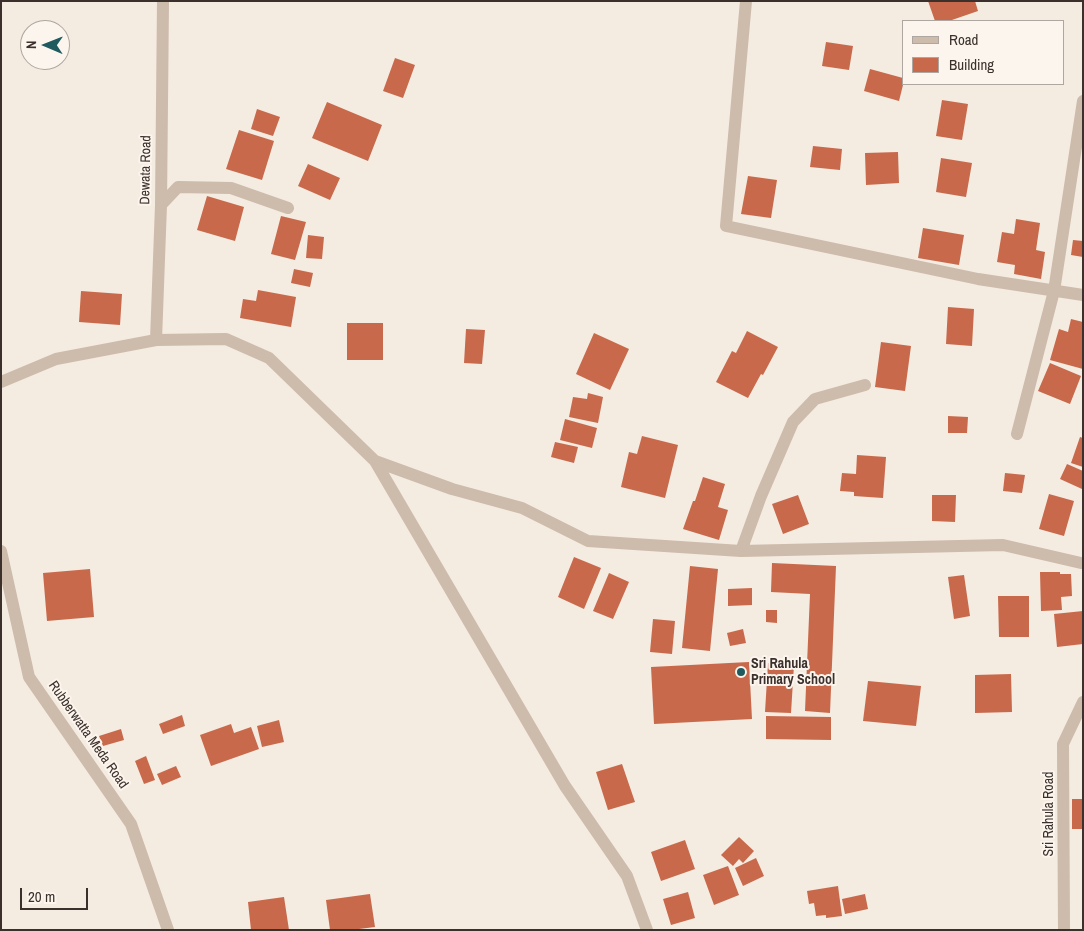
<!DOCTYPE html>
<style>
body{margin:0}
#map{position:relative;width:1084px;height:931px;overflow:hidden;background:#f4ebe1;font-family:"Archivo Narrow",sans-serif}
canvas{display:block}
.frame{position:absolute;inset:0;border:2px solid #3b302b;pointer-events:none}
.legend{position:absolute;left:902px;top:20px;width:162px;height:65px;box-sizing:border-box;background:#fbf5ee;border:1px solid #aea6a0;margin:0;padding:6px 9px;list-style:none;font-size:15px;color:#3b302b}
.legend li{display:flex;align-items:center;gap:10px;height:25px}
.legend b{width:25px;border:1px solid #aea6a0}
.north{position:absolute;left:20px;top:20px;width:50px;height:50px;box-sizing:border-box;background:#fbf5ee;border:1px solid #aea6a0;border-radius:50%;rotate:271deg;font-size:14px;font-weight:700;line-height:20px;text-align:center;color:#3b302b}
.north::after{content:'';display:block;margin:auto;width:18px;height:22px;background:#1f5a5e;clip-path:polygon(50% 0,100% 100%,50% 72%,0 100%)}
.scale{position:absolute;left:20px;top:888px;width:68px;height:22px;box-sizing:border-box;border:2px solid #3b302b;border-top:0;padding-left:6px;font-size:15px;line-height:18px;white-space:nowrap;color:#3b302b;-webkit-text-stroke:4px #fbf5ee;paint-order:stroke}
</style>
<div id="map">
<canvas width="1084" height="931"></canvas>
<div class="frame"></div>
<ul class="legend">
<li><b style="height:6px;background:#cdbbac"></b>Road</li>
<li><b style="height:14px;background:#c8694b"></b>Building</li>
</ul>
<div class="north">N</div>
<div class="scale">20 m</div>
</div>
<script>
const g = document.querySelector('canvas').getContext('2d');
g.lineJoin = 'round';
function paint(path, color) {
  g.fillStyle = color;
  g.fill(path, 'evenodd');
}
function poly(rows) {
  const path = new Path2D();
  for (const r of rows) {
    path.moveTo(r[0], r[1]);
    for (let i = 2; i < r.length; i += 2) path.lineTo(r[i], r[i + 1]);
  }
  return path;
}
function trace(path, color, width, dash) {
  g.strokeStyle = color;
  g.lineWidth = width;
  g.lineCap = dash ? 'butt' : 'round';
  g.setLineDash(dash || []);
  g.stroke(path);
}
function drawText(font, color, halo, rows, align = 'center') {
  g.font = font + ' "Archivo Narrow",sans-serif';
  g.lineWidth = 4;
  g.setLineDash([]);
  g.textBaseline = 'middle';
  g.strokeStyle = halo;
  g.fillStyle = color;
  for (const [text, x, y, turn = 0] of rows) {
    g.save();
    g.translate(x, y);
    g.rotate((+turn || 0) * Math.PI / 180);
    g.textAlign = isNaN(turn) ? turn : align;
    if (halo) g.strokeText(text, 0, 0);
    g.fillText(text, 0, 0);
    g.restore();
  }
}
paint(poly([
 [928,1,975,1,978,11,949,21,935,21],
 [826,42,853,46,849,70,822,66],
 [395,58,415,65,403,98,383,91],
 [870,69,903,78,903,85,899,101,864,91],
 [942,100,968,104,962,140,936,136],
 [327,102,382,125,368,161,312,138],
 [257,109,280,117,273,136,251,129],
 [239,130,274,141,262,180,226,169],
 [813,146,842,149,840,170,810,167],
 [898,152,899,183,866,185,865,153],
 [941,158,972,163,966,197,936,192],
 [308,164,340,178,330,200,298,186],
 [748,176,777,180,771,218,741,214],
 [207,196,244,207,235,241,197,230],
 [281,216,306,222,295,260,271,254],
 [1016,219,1040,223,1036,250,1045,252,1041,279,1014,274,1015,265,997,262,1002,232,1014,234],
 [923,228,964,235,959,265,918,258],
 [308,235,324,237,322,259,306,258],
 [1073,240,1083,241,1083,257,1071,255],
 [294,269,313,273,310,287,291,283],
 [258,290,296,297,291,327,240,318,243,299,256,301],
 [81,291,122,294,120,325,79,322],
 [948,307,974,309,972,346,946,344],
 [1071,319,1083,322,1083,369,1050,360,1059,329,1068,332],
 [347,323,383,323,383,360,347,360],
 [466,329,485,330,482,364,464,363],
 [747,331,778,347,763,375,761,374,748,398,716,382,732,351,736,353],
 [594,333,629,349,610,390,576,374],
 [881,342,911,346,905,391,875,387],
 [1050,363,1081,376,1070,404,1038,391],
 [588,393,603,397,598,423,569,417,573,397,587,399],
 [948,416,968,417,967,433,948,433],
 [565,419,597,428,592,448,560,440],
 [642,436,678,445,665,498,621,487,629,452,637,454],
 [1080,437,1083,438,1083,467,1071,463],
 [555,442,578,447,574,463,551,457],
 [857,455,886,457,883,498,854,496,854,492,840,491,842,473,856,474],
 [1067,464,1083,471,1082,489,1060,479],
 [1005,473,1025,475,1022,493,1003,491],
 [703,477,725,484,718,507,728,510,719,540,683,529,693,501,695,501],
 [1049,494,1074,501,1064,536,1039,529],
 [798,495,809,524,783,534,772,504],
 [932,495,956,495,955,522,932,521],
 [574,557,601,568,584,609,558,597],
 [772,563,836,566,830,713,805,711,810,594,771,592],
 [690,566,718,569,710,651,682,648],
 [90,569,94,617,47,621,43,573],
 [1040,572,1060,572,1060,574,1071,574,1072,596,1061,597,1062,610,1041,611],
 [609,573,629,582,613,619,593,611],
 [964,575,970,616,954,619,948,577],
 [752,588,752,605,728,606,728,589],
 [998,596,1029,596,1029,637,999,637],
 [766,610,777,610,777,623,766,622],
 [1083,611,1083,644,1057,647,1054,614],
 [653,619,675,621,672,654,650,652],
 [743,629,746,643,730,646,727,633],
 [749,662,752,719,654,724,651,667],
 [768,663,794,665,791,713,765,712],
 [1011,674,1012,712,975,713,975,675],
 [868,681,921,686,916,726,863,721],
 [182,715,185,726,163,734,159,724],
 [766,716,831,717,831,740,766,739],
 [279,720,284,742,262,747,257,726],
 [231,724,234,733,251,727,259,749,211,766,200,735],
 [121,729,124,740,103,746,99,736],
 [146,756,155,780,144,784,135,761],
 [622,764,635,802,608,810,596,772],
 [176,766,181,777,162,785,157,774],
 [1072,799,1083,799,1083,829,1072,829],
 [739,837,754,851,743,863,739,859,733,866,721,855],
 [685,840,695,869,661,881,651,852],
 [756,858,764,876,743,886,735,868],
 [728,866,739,895,714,905,703,875],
 [838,886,842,916,826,918,826,915,816,916,814,903,809,904,807,891],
 [688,892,695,918,671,925,663,899],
 [370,894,375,927,351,930,330,930,326,900],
 [865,894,868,909,845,914,842,899],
 [284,897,289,930,251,930,248,902]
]), '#c8694b');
trace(poly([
 [746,1,726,226,978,279,1083,295],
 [161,205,178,187,231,188,288,208],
 [156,340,161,205,163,1],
 [1,382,56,359,156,340,226,339,269,358,375,461,565,786,627,876,647,930],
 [1017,434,1054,291,1083,101],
 [375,461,452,489,522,508,588,541,741,551,1003,545,1081,563],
 [1,551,29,677,131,824,168,930],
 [741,551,761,496,793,422,815,399,865,385],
 [1064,930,1063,744,1083,702]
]), '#cdbbac', 12);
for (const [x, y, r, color] of [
 [741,672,5,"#1f5a5e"]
]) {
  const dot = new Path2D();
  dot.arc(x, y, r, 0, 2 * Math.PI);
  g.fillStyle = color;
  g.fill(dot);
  trace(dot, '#fbf5ee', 2);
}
drawText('14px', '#3b302b', '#fbf5ee', [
 ["Dewata Road",146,170,-89],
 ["Rubberwatta Meda Road",88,735,55],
 ["Sri Rahula Road",1049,814,-90]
]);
drawText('bold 14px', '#3b302b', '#fbf5ee', [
 ["Sri Rahula",751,664],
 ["Primary School",751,680]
], 'left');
</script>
